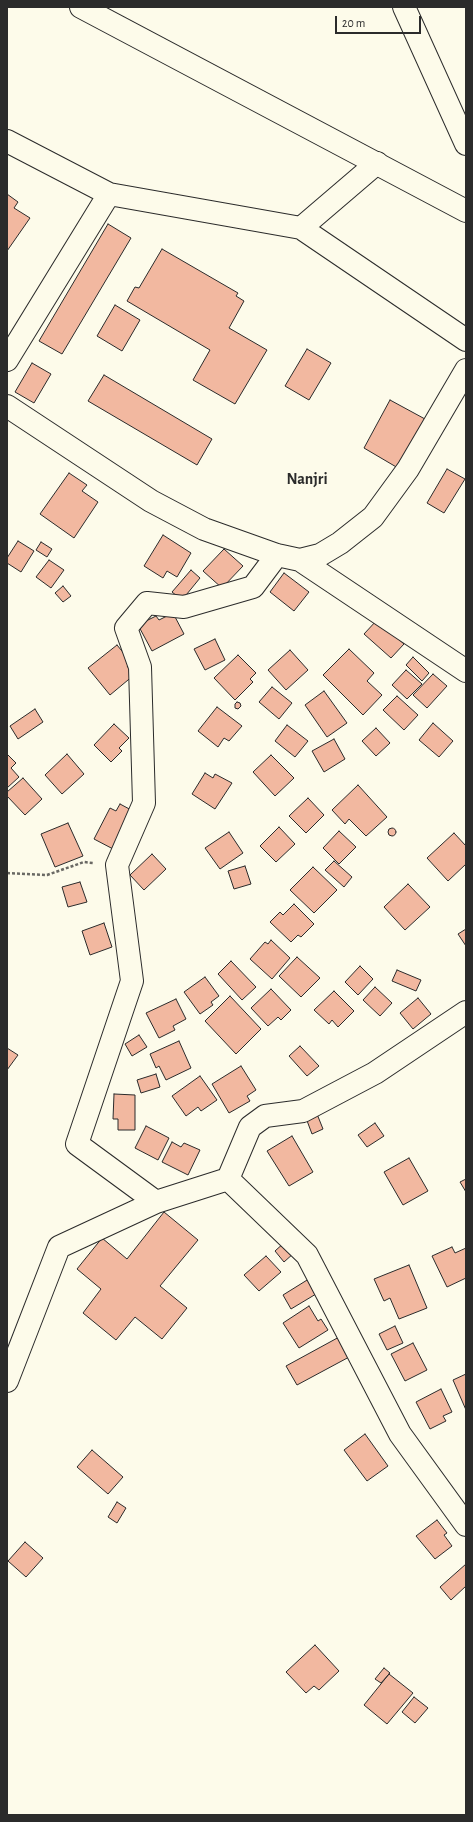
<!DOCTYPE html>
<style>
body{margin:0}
#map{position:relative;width:473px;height:1822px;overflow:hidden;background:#fdfbea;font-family:"Alegreya Sans",sans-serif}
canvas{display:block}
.frame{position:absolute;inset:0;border:8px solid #2b2b2b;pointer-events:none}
.scale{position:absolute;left:335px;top:16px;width:86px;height:18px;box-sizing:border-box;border:2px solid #2b2b2b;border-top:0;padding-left:5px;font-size:12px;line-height:14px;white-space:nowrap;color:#2b2b2b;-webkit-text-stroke:3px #fdfbea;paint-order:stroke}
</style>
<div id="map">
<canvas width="473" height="1822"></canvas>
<div class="frame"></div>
<div class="scale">20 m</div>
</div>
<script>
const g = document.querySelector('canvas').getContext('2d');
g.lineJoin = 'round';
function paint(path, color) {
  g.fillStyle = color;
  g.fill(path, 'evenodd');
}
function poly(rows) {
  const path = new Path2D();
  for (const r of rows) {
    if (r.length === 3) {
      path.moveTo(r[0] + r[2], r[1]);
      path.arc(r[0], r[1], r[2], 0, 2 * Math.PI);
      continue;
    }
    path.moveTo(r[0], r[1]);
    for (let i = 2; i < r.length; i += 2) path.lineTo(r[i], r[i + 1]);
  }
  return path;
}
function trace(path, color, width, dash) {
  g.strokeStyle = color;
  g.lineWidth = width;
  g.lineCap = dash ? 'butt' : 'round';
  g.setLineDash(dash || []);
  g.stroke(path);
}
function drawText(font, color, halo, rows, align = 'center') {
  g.font = font + ' "Alegreya Sans",sans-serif';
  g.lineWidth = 3;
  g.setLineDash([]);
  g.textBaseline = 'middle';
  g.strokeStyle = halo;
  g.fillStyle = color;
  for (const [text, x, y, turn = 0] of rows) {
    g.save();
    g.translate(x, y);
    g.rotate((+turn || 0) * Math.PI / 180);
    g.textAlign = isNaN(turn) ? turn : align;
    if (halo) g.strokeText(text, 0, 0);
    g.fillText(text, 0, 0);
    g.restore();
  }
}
const building = poly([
 [7,194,18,202,14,208,30,218,7,251,7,194],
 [108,224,131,238,62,354,39,341,108,224],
 [162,249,238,293,236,296,244,301,229,328,267,350,235,404,193,380,210,350,127,301,135,287,139,288,162,249],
 [115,305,140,320,122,351,97,336,115,305],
 [307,349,331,363,309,400,285,386,307,349],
 [32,363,51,374,34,403,15,392,32,363],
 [104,375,212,439,197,465,88,401,104,375],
 [390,400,425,419,398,468,364,448,390,400],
 [447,469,465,479,444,513,427,503,447,469],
 [69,473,87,485,82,491,98,502,74,538,40,514,69,473],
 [163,535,191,553,177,577,167,571,163,578,144,566,163,535],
 [18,541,34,551,21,572,7,563,7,558,18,541],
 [41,542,52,549,47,557,36,550,41,542],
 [224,549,243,566,222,588,203,571,224,549],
 [49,560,64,570,51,588,36,577,49,560],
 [191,570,200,578,182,600,172,592,191,570],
 [284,573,309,592,294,611,270,592,284,573],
 [63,586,71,596,63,602,55,593,63,586],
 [173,613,184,634,152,651,138,625,156,616,159,620,173,613],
 [377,620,404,644,391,658,364,634,377,620],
 [215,639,225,660,205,670,194,649,215,639],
 [117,645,131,662,127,666,134,675,110,695,88,668,117,645],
 [349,649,374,673,367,681,382,695,363,715,323,675,349,649],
 [290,650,308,670,286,690,268,670,290,650],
 [238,655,256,673,250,679,253,682,235,700,214,678,238,655],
 [413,657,429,673,422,681,406,665,413,657],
 [406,670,422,684,407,699,392,685,406,670],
 [433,674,447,686,427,708,413,695,433,674],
 [272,687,292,703,279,719,259,702,272,687],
 [324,691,347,723,327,737,305,705,324,691],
 [397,696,418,715,404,730,383,710,397,696],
 [237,702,240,703,241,706,238,709,235,708,235,704,237,702],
 [217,707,242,726,229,741,224,738,218,747,198,731,217,707],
 [35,709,43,722,18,739,10,726,35,709],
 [433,723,453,741,439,757,419,740,433,723],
 [114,724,129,738,119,748,122,751,111,762,94,745,114,724],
 [287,725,308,741,295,757,275,741,287,725],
 [376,728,390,743,376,756,362,741,376,728],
 [334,739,345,759,324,772,312,751,334,739],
 [7,754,16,763,11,768,19,777,7,788,7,754],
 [67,754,84,774,62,794,45,775,67,754],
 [271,755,294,778,275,796,253,772,271,755],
 [205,773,213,778,215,774,232,783,215,809,192,794,205,773],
 [23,778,42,799,25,815,7,796,7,792,23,778],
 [358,785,387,817,366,836,349,819,345,824,332,810,358,785],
 [308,798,324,815,306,833,289,816,308,798],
 [120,804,135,812,115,850,94,839,110,808,116,811,120,804],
 [68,823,83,856,55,867,41,834,68,823],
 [279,827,295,844,276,862,260,846,279,827],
 [392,832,4],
 [339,831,356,847,339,864,323,848,339,831],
 [229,832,243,853,220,869,205,848,229,832],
 [454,833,466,846,466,864,448,881,427,858,454,833],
 [152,854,166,869,144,890,130,875,152,854],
 [334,861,352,877,344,887,325,870,334,861],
 [245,866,251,884,234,889,228,871,245,866],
 [313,867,337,890,314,913,290,890,313,867],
 [80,882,87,902,68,907,62,887,80,882],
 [408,884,430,907,405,930,384,907,408,884],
 [294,904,314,924,301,937,298,935,291,942,270,922,280,912,283,915,294,904],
 [104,923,112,947,90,955,82,931,104,923],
 [466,929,466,946,458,934,466,929],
 [271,940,290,958,272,979,250,959,265,942,268,944,271,940],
 [297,957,320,978,301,997,279,976,297,957],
 [231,961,256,987,242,1000,218,974,231,961],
 [360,966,373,979,358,995,345,982,360,966],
 [397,970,421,980,416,991,392,981,397,970],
 [205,977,219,996,211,1002,213,1005,200,1014,184,992,205,977],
 [375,987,392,1003,380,1016,363,1000,375,987],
 [271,989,291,1010,281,1020,278,1017,268,1026,251,1008,271,989],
 [334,991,354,1011,338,1027,332,1020,329,1024,314,1010,334,991],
 [230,996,261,1029,236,1054,205,1021,230,996],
 [418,998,431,1014,413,1029,400,1013,418,998],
 [176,999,186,1019,173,1026,175,1030,159,1038,146,1013,176,999],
 [139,1035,147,1047,132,1056,125,1044,139,1035],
 [179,1041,191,1068,166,1080,159,1066,156,1068,150,1054,179,1041],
 [300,1046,319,1066,307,1076,289,1056,300,1046],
 [7,1048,18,1055,7,1070,7,1048],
 [241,1066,256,1090,247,1096,250,1101,229,1113,212,1084,241,1066],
 [156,1074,160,1087,141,1093,137,1080,156,1074],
 [200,1076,217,1100,201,1111,198,1107,186,1116,172,1096,200,1076],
 [114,1094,135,1095,135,1130,118,1130,118,1119,113,1119,114,1094],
 [317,1114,323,1129,312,1134,306,1118,317,1114],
 [375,1123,384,1136,367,1147,358,1135,375,1123],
 [146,1126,169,1138,158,1160,135,1148,146,1126],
 [292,1136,313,1172,289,1186,267,1151,292,1136],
 [172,1142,181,1147,184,1143,200,1150,188,1175,162,1162,172,1142],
 [409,1158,428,1191,403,1205,384,1172,409,1158],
 [466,1179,466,1192,460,1182,466,1179],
 [164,1212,198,1240,160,1286,187,1308,162,1339,135,1317,116,1340,83,1313,101,1289,77,1269,102,1238,127,1259,164,1212],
 [285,1242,294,1253,284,1262,275,1251,285,1242],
 [452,1247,455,1253,466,1248,466,1278,447,1287,432,1256,452,1247],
 [266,1256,281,1272,259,1291,244,1275,266,1256],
 [409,1265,427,1308,399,1319,390,1298,384,1301,374,1279,409,1265],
 [312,1277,321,1291,291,1309,283,1295,312,1277],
 [309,1306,318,1321,321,1319,328,1330,299,1348,283,1323,309,1306],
 [395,1326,403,1343,387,1350,379,1334,395,1326],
 [341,1336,351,1356,297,1385,286,1366,341,1336],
 [413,1343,427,1370,405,1381,391,1354,413,1343],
 [466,1374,466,1410,453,1380,466,1374],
 [441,1389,452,1412,443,1416,446,1421,430,1429,416,1402,441,1389],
 [365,1434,388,1466,367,1481,344,1450,365,1434],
 [92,1450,123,1477,108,1494,77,1467,92,1450],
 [117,1502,126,1508,117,1523,108,1517,117,1502],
 [437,1520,447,1533,444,1535,452,1546,435,1559,416,1536,437,1520],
 [25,1542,43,1558,26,1577,8,1561,25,1542],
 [466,1564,466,1586,451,1600,440,1587,466,1564],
 [315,1645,339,1671,319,1690,314,1686,306,1693,286,1672,315,1645],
 [384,1668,390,1673,381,1683,375,1679,384,1668],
 [389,1674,413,1693,387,1724,364,1705,389,1674],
 [414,1697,428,1708,415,1723,402,1712,414,1697]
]);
paint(building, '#f2b8a0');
trace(building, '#2b2b2b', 1);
const minor = poly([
 [404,7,466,144],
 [7,141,109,194,301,228,377,163],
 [301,228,466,340],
 [7,360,109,194],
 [7,406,151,501,204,529,277,555,300,560,320,555,340,543,373,517,408,469,466,370],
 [300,560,466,671],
 [228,1179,307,1255,400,1434,466,1525],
 [156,1202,77,1144,132,981,117,865,144,803,140,667,126,628,147,603,184,607,253,587,277,555],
 [7,1381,59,1247,156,1202,228,1179,250,1127,265,1116,303,1111,375,1073,466,1012]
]);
const highway = poly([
 [81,7,466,211]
]);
trace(minor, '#2b2b2b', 24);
trace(highway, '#2b2b2b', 24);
trace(poly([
 [7,873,47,875,84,862,93,863]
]), '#6a6964', 2.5, [3, 2]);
trace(minor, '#fdfbea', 22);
trace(highway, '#fdfbea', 22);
drawText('bold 16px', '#2b2b2b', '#fdfbea', [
 ["Nanjri",307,479]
]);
</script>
